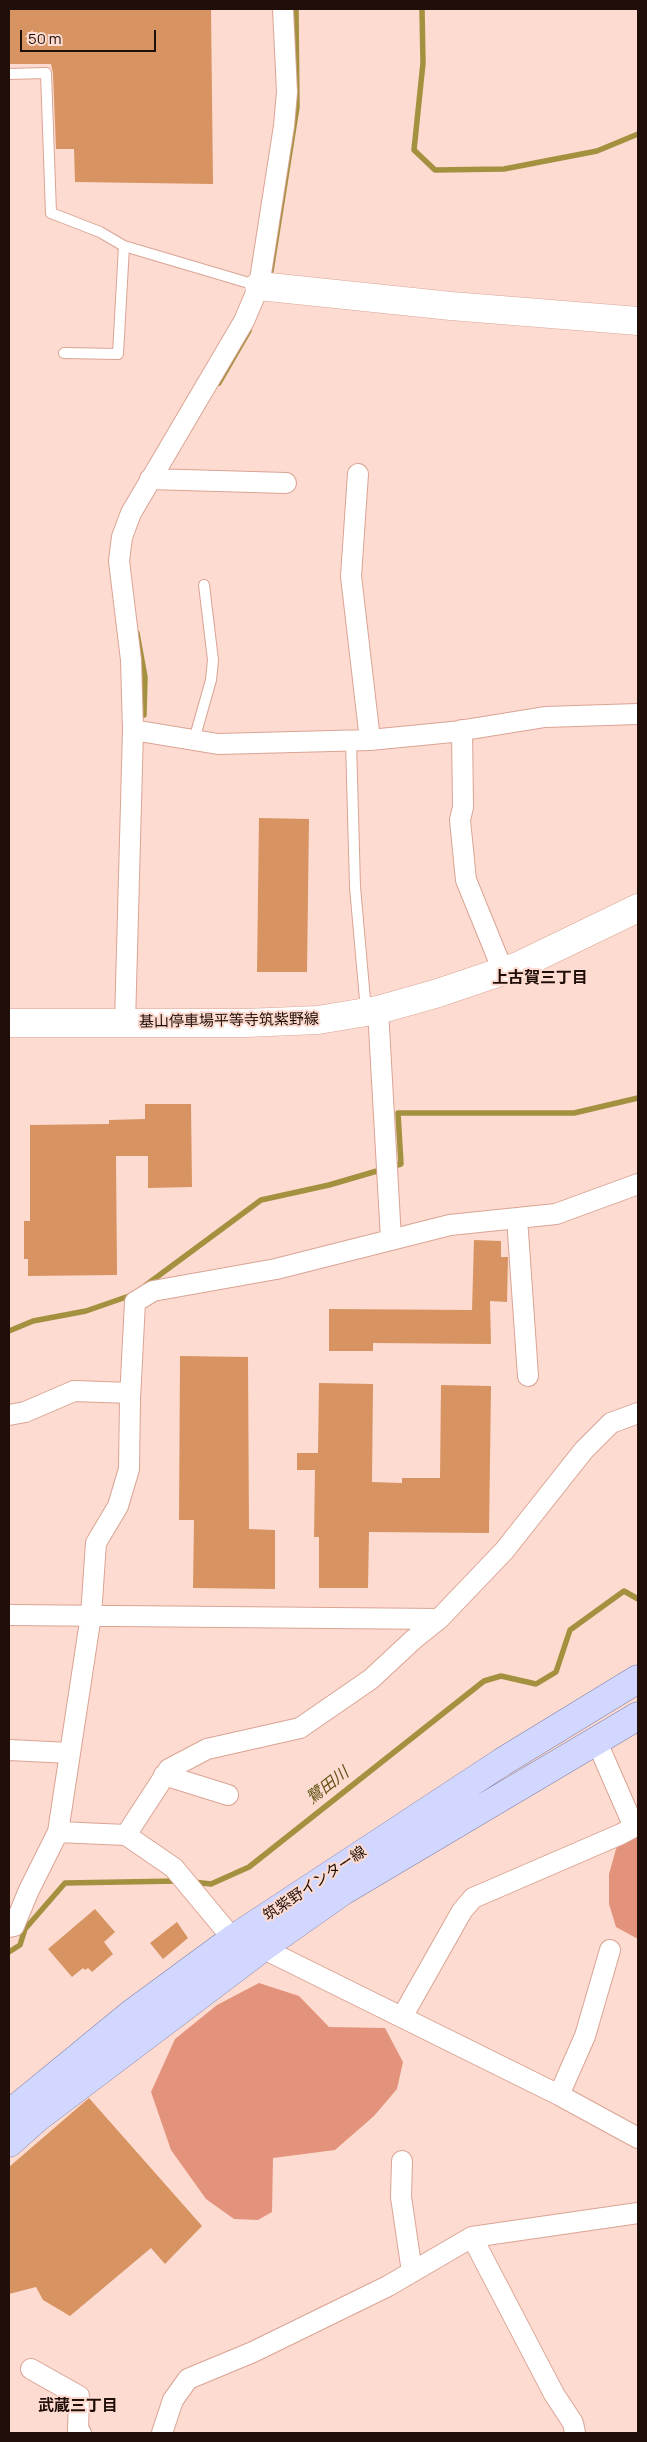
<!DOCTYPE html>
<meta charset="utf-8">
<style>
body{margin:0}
#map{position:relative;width:647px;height:2442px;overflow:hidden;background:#fddbd0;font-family:Manrope,sans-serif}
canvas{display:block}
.frame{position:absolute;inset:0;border:10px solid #200e08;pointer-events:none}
.scale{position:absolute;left:20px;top:30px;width:136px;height:22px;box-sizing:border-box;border:2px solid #200e08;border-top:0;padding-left:6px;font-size:15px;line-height:18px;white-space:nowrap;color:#200e08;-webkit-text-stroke:4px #fddbd0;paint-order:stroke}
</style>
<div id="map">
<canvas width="647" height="2442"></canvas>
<div class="frame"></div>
<div class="scale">50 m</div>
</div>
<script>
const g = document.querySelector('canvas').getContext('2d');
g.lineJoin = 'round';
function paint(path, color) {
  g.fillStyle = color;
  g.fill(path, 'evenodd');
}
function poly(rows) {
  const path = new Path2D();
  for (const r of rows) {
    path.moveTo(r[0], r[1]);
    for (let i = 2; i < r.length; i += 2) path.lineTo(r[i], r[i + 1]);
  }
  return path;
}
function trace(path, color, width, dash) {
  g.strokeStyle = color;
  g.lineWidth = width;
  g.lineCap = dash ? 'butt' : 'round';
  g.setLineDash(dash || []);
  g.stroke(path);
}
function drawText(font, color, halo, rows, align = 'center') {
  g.font = font + ' Manrope,"Noto Sans JP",sans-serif';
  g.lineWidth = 4;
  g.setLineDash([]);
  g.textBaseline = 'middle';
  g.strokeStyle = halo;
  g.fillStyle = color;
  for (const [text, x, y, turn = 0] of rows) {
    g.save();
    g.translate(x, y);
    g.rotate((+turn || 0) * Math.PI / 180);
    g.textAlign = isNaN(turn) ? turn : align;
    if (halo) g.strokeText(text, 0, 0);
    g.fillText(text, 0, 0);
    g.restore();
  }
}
paint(poly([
 [638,1820,638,1939,616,1927,609,1904,609,1874,616,1849],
 [259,1983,299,1996,329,2027,385,2028,403,2062,397,2089,374,2116,335,2150,273,2158,272,2212,258,2220,234,2219,206,2199,171,2150,151,2092,175,2039,217,2005]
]), '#e3937b');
trace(poly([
 [422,9,423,63,414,150,435,170,504,169,597,151,638,134],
 [271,271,297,107,296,9],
 [219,383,249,331],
 [137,633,145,677,144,715],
 [146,1285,261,1200,329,1185,401,1164,398,1113,574,1113,638,1098],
 [9,1331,33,1321,86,1311,132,1295],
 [193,1882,211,1884,249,1867,484,1681,501,1676,536,1684,556,1672,570,1630,624,1591,638,1599],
 [9,1952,20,1945,25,1929,65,1883,179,1881]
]), '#a39140', 5.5);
paint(poly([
 [9,9,211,9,213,184,75,182,74,149,56,149,53,73,51,64,9,64],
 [259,818,309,819,307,972,257,972],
 [145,1104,191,1104,192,1187,148,1188,148,1156,116,1156,117,1275,28,1276,28,1259,24,1259,24,1221,30,1221,30,1125,109,1124,109,1120,145,1119],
 [474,1240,501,1241,501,1257,508,1257,507,1302,490,1301,491,1344,373,1343,373,1351,329,1351,329,1309,472,1310],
 [180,1356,248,1357,249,1529,275,1530,275,1589,193,1588,194,1520,179,1520],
 [319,1383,373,1384,372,1482,402,1483,402,1478,440,1478,441,1385,491,1386,489,1533,369,1532,368,1588,319,1588,319,1537,314,1537,315,1470,297,1470,297,1453,318,1453],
 [95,1909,115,1932,104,1942,113,1954,92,1972,88,1968,85,1970,83,1968,72,1977,48,1949],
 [177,1922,188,1938,163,1959,150,1943],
 [89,2098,202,2226,165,2264,151,2248,70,2316,43,2300,36,2287,9,2294,9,2167]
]), '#d79462');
const lane = poly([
 [9,74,46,73,51,213,100,232,124,246,259,286],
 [64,353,118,354,124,246],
 [194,740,211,680,213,660,204,585],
 [351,741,355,887,366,1011]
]);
const street = poly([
 [358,474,351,576,370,740],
 [150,479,286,483],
 [133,730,218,744,370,740,452,732,545,717,638,714],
 [462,730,463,807,460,820,466,880,503,971],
 [378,1010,391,1239],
 [125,1023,133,730,131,660,119,561,122,537,131,513,244,321,259,286,284,126,287,92,283,9],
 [517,1218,528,1376],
 [9,1415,25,1412,74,1391,130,1393],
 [9,1615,439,1619],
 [596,1740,634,1827],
 [9,1750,70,1753],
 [164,1775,228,1795],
 [58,1832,126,1835,174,1868,233,1939],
 [126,1835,169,1769,207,1749,300,1728,371,1679,414,1639,439,1619,504,1551,584,1450,611,1423,638,1413],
 [9,1927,14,1926,29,1890,58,1832,91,1615,96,1543,118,1506,129,1469,130,1399,135,1302,153,1291,276,1269,450,1225,556,1214,638,1184],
 [262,1948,559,2095,638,2138],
 [402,2017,462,1911,473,1898,621,1834,638,1825],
 [559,2095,585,2036,610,1950],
 [402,2161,401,2197,412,2272],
 [472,2237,554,2394,573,2423,575,2433],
 [31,2369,79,2396,78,2431,81,2433],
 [162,2433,173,2400,188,2379,253,2352,388,2286,472,2237,638,2213]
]);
const secondary = poly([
 [259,286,451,306,638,321],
 [9,1023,246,1023,318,1020,378,1010,435,994,518,966,638,908]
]);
const primary = poly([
 [9,2114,131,2014,233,1939,502,1762,638,1679],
 [9,2143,37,2118,262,1948,343,1891,638,1716]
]);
trace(lane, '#daa494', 12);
trace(street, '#daa494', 22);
trace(secondary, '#daa494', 29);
trace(primary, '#8080a8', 29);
trace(lane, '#fff', 10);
trace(street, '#fff', 20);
trace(secondary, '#fff', 28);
trace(primary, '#d1d7fe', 28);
drawText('15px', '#200e08', '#fddbd0', [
 ["基山停車場平等寺筑紫野線",229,1021,-1],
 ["筑紫野インター線",315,1884,-34]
]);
drawText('bold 16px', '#200e08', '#fddbd0', [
 ["上古賀三丁目",540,979],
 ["武蔵三丁目",78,2407]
]);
drawText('italic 16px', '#5f5214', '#fddbd0', [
 ["鷺田川",328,1786,-38]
]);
</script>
